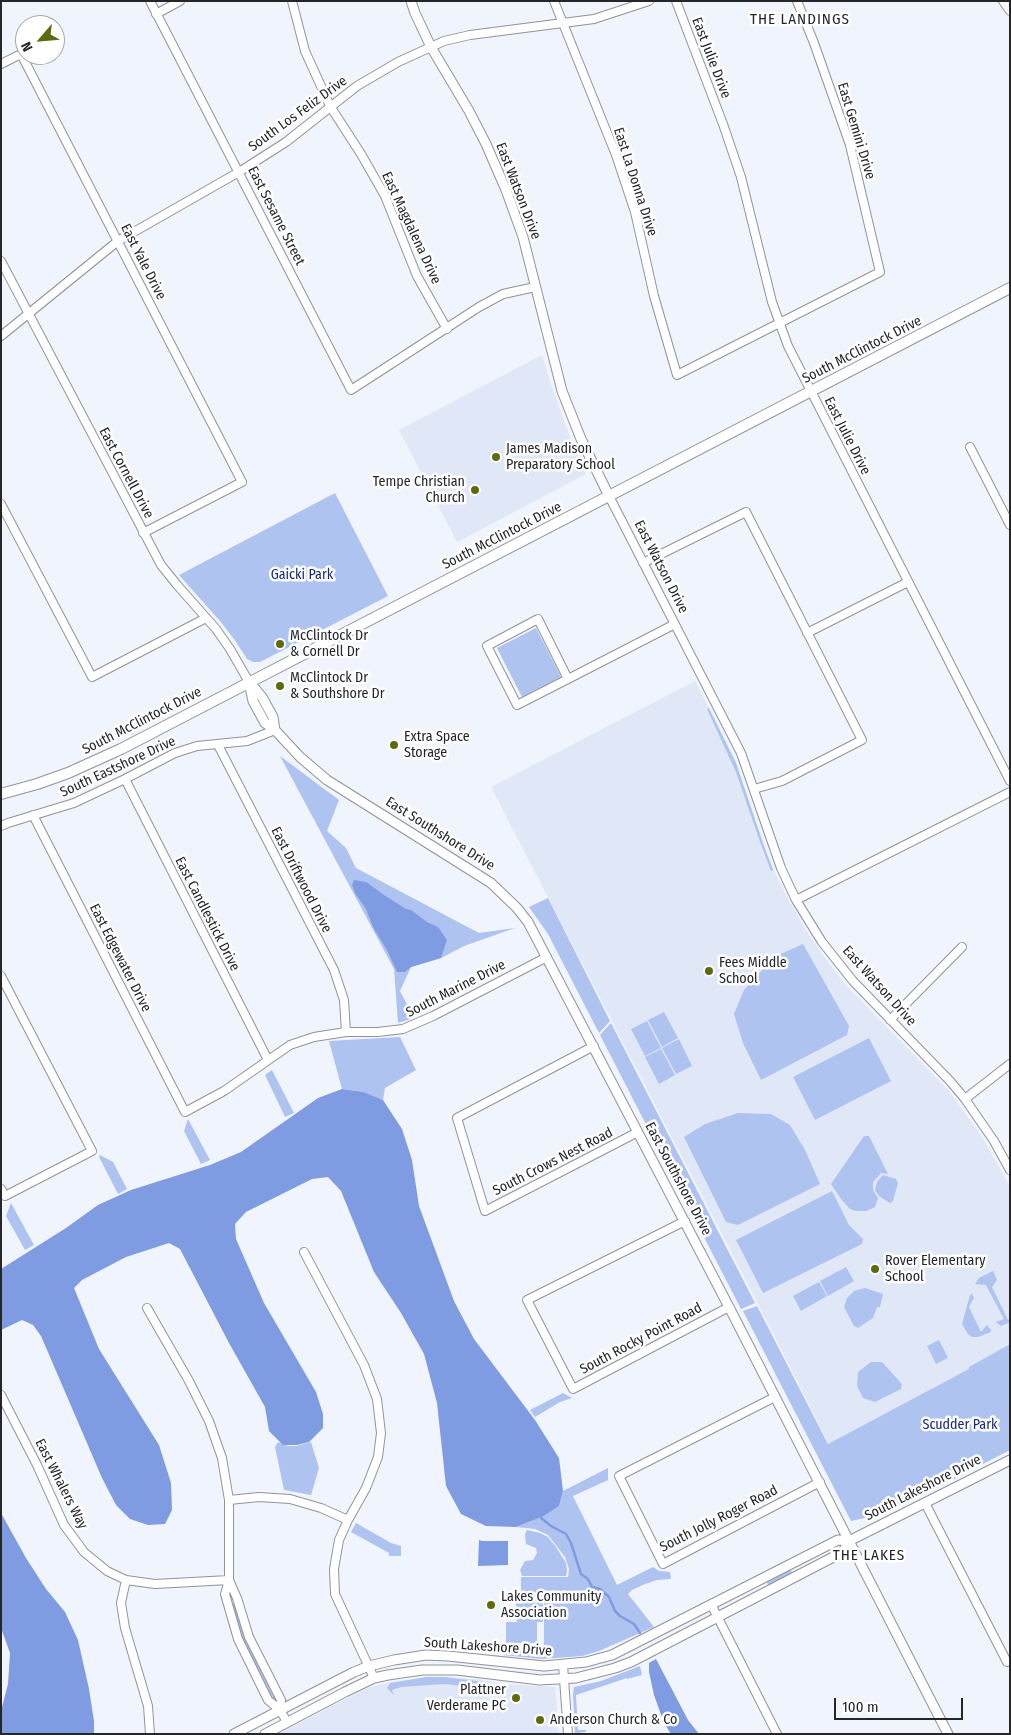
<!DOCTYPE html>
<style>
body{margin:0}
#map{position:relative;width:1011px;height:1735px;overflow:hidden;background:#f0f4fc;font-family:"Fira Sans Condensed",sans-serif}
canvas{display:block}
.frame{position:absolute;inset:0;border:2px solid #252629;pointer-events:none}
.north{position:absolute;left:15px;top:15px;width:50px;height:50px;box-sizing:border-box;background:#fff;border:1px solid #a8a8a9;border-radius:50%;rotate:243deg;font-size:14px;font-weight:700;line-height:20px;text-align:center;color:#252629}
.north::after{content:'';display:block;margin:auto;width:18px;height:22px;background:#5f6a0f;clip-path:polygon(50% 0,100% 100%,50% 72%,0 100%)}
.scale{position:absolute;left:834px;top:1698px;width:129px;height:22px;box-sizing:border-box;border:2px solid #252629;border-top:0;padding-left:6px;font-size:15px;line-height:18px;white-space:nowrap;color:#252629;-webkit-text-stroke:4px #fff;paint-order:stroke}
</style>
<div id="map">
<canvas width="1011" height="1735"></canvas>
<div class="frame"></div>
<div class="north">N</div>
<div class="scale">100 m</div>
</div>
<script>
const g = document.querySelector('canvas').getContext('2d');
g.lineJoin = 'round';
function paint(path, color) {
  g.fillStyle = color;
  g.fill(path, 'evenodd');
}
function poly(rows) {
  const path = new Path2D();
  for (const r of rows) {
    path.moveTo(r[0], r[1]);
    for (let i = 2; i < r.length; i += 2) path.lineTo(r[i], r[i + 1]);
  }
  return path;
}
function trace(path, color, width, dash) {
  g.strokeStyle = color;
  g.lineWidth = width;
  g.lineCap = dash ? 'butt' : 'round';
  g.setLineDash(dash || []);
  g.stroke(path);
}
function drawText(font, color, halo, rows, align = 'center') {
  g.font = font + ' "Fira Sans Condensed",sans-serif';
  g.lineWidth = 5;
  g.setLineDash([]);
  g.textBaseline = 'middle';
  g.strokeStyle = halo;
  g.fillStyle = color;
  for (const [text, x, y, turn = 0] of rows) {
    g.save();
    g.translate(x, y);
    g.rotate((+turn || 0) * Math.PI / 180);
    g.textAlign = isNaN(turn) ? turn : align;
    if (halo) g.strokeText(text, 0, 0);
    g.fillText(text, 0, 0);
    g.restore();
  }
}
paint(poly([
 [542,355,552,387,571,440,586,474,457,542,399,430],
 [695,681,736,763,764,846,779,882,805,929,825,958,844,983,948,1090,982,1137,1010,1187,1010,1344,969,1367,970,1369,829,1444,771,1329,491,787],
 [431,1678,478,1679,501,1684,555,1687,559,1734,278,1734,367,1688,391,1682]
]), '#e0e7f6');
paint(poly([
 [335,493,388,596,260,662,253,662,247,659,234,639,220,621,179,575],
 [536,628,561,677,522,697,497,648],
 [709,708,736,763,764,846,773,870,771,871,759,839,736,772,707,709],
 [280,756,339,800,327,831,346,848,356,868,479,933,515,928,464,946,441,958,411,967,400,991,414,1018,398,1023,394,969],
 [548,898,610,1021,599,1033,548,934,529,907],
 [803,944,849,1026,847,1035,761,1080,743,1043,734,1014,744,990,774,957],
 [664,1012,678,1038,662,1047,648,1020],
 [647,1021,661,1048,645,1056,631,1029],
 [611,1023,755,1303,741,1309,600,1035],
 [400,1037,416,1070,385,1088,383,1100,364,1092,342,1089,329,1041],
 [869,1038,891,1081,815,1120,793,1077],
 [679,1039,692,1066,676,1074,662,1048],
 [661,1049,675,1075,659,1084,645,1057],
 [272,1070,294,1113,285,1117,265,1075],
 [738,1113,771,1114,790,1125,805,1150,820,1184,738,1225,726,1222,684,1137,705,1124],
 [188,1119,210,1160,201,1164,184,1131],
 [864,1136,869,1136,888,1174,881,1173,873,1182,873,1190,878,1198,875,1207,866,1211,856,1211,850,1209,841,1199,831,1184],
 [100,1155,113,1162,127,1189,118,1194,99,1157],
 [883,1175,896,1179,898,1183,893,1201,890,1203,879,1196,875,1190,877,1182],
 [832,1191,849,1225,863,1239,862,1244,763,1293,736,1240],
 [11,1203,34,1245,25,1250,6,1216],
 [846,1267,854,1281,828,1296,820,1281],
 [993,1271,997,1280,992,1287,1008,1320,1010,1318,1010,1322,1001,1326,996,1322,1004,1319,986,1285,975,1284,979,1278],
 [819,1282,827,1296,801,1311,793,1296],
 [865,1288,883,1294,880,1307,877,1307,873,1318,858,1328,854,1326,844,1307,847,1298,854,1291],
 [972,1294,974,1298,969,1307,981,1332,987,1325,991,1330,991,1332,978,1337,972,1337,968,1334,962,1324,970,1295],
 [757,1306,828,1444,969,1369,969,1367,1010,1344,1010,1450,923,1495,866,1519,865,1518,851,1521,743,1311],
 [939,1340,948,1358,936,1364,927,1346],
 [871,1362,882,1362,902,1384,901,1389,875,1402,863,1398,857,1386,858,1372],
 [563,1393,572,1398,560,1402,535,1417,530,1410],
 [278,1442,288,1446,296,1446,311,1442,319,1468,311,1495,284,1490,275,1447],
 [608,1468,608,1480,573,1496,617,1585,653,1567,659,1571,670,1572,671,1579,657,1580,645,1584,632,1590,628,1594,654,1627,599,1651,582,1656,542,1659,503,1655,504,1648,544,1648,544,1601,521,1600,521,1577,568,1577,569,1569,565,1557,548,1535,535,1529,516,1527,544,1516,559,1506,563,1491],
 [356,1523,391,1543,401,1546,401,1556,389,1556,389,1553,351,1532],
 [527,1530,540,1533,548,1537,556,1547,566,1563,567,1571,566,1576,522,1576,520,1570,525,1561,533,1560,537,1553,536,1548,526,1544,525,1534],
 [790,1569,792,1572,789,1575,768,1586,767,1582],
 [516,1602,543,1603,543,1622,537,1622,537,1643,506,1643,506,1622,519,1622,516,1621],
 [232,1603,235,1605,240,1624,253,1654,276,1698,274,1700,272,1700,247,1652,237,1627],
 [640,1666,642,1675,627,1679,627,1678,576,1695,578,1730,586,1730,586,1732,575,1733,573,1694,574,1687,601,1681],
 [426,1677,445,1677,485,1682,481,1694,481,1688,444,1684,401,1687,392,1690,394,1695,387,1688,390,1683]
]), '#afc3f1');
paint(poly([
 [354,880,366,882,384,895,406,909,411,910,427,922,438,927,447,940,441,958,411,967,405,972,397,972,387,950,373,927,366,909,355,893,352,885],
 [342,1089,364,1092,383,1100,402,1129,412,1160,419,1206,454,1301,474,1339,535,1420,559,1458,563,1491,559,1506,544,1516,516,1527,486,1526,461,1514,446,1486,437,1403,424,1354,401,1313,374,1272,341,1191,328,1177,312,1179,246,1212,235,1224,236,1239,264,1303,316,1392,323,1414,323,1428,309,1442,297,1445,283,1445,269,1431,265,1407,229,1343,180,1249,169,1243,126,1257,82,1280,74,1288,99,1349,159,1445,171,1483,172,1510,165,1524,148,1525,130,1519,116,1505,102,1478,41,1336,33,1325,22,1320,1,1330,1,1269,66,1228,98,1205,131,1190,210,1165,241,1152,318,1098],
 [1,1513,26,1558,46,1589,65,1612,78,1640,89,1689,94,1721,94,1734,1,1734,1,1711,8,1684,10,1653,1,1628],
 [479,1540,482,1541,508,1541,508,1565,478,1566],
 [656,1659,688,1720,699,1734,671,1734,664,1723,654,1695,649,1672,649,1663]
]), '#7f9be1');
trace(poly([
 [541,1518,551,1526,566,1534,571,1543,581,1574,588,1579,592,1587,600,1589,609,1597,615,1611,620,1616,634,1624,640,1633]
]), '#7f9be1', 2.5);
const minor = poly([
 [150,1,351,390,479,307,503,294,535,287],
 [292,1,305,51,330,106,361,154,385,196,417,276,447,329],
 [554,1,616,155,635,212,654,296,677,375,880,272,850,145,814,43,797,1],
 [676,1,723,124,741,177,772,302,788,346,1010,781],
 [1003,1,1010,11],
 [156,14,180,1],
 [1,64,21,54,242,482,143,533],
 [1,261,161,565,178,586,216,629,230,649,249,682],
 [1,336,118,241,239,172,286,142,357,86,398,62,444,41,470,35,594,19,649,1],
 [970,447,1010,525],
 [609,496,741,753,781,868,796,900,822,942,853,981,950,1081,965,1099,994,1141,1010,1170],
 [1,504,92,677,206,618],
 [643,563,746,512,862,740,782,781,754,789],
 [538,619,568,679,517,705,487,646,538,619],
 [807,633,908,582],
 [568,679,675,624],
 [218,745,334,970,344,1000,346,1032],
 [125,779,268,1060],
 [33,815,185,1112,224,1091,290,1045,314,1037,346,1032,378,1032,403,1029,433,1016,547,957],
 [1,826,8,823,74,803,125,779,175,753,197,746,247,741,275,730],
 [796,900,1010,792],
 [1,976,92,1151,5,1196,1,1189],
 [890,1020,962,947],
 [594,1046,457,1118,485,1211,638,1132],
 [965,1099,1010,1064],
 [685,1221,527,1300,573,1389,729,1307],
 [304,1252,364,1365,377,1399,381,1433,378,1457,366,1488,348,1520,339,1540,334,1569,335,1594,374,1678],
 [147,1308,189,1381,209,1421,222,1458,229,1500,229,1580,237,1598,249,1637,281,1700,280,1710],
 [1,1395,37,1465,64,1525,84,1552,107,1571,126,1580,155,1584,229,1580],
 [775,1397,619,1476,663,1564,820,1482],
 [229,1500,259,1497,290,1499,321,1508,348,1520],
 [925,1503,1007,1662,1010,1661],
 [126,1580,121,1603,125,1628,148,1706,150,1734],
 [229,1580,225,1594,238,1639,268,1700,280,1710,287,1722],
 [711,1604,777,1734],
 [563,1665,568,1734]
]);
const tertiary = poly([
 [411,1,415,13,431,47,469,111,486,144,506,190,523,237,562,391,581,439,609,496],
 [249,682,253,701,265,723,275,730,300,757,327,780,491,883,517,908,528,922,729,1307,948,1734],
 [251,684,262,697,273,717,275,730],
 [234,1734,354,1672,369,1666,394,1660,426,1655,448,1656,544,1666,586,1662,612,1655,838,1540,849,1541,1010,1460],
 [265,1734,345,1692,374,1678,388,1675,422,1670,457,1670,540,1680,576,1678,615,1668,631,1662,843,1552,849,1541]
]);
const secondary = poly([
 [1,794,37,784,68,773,121,749,1010,288]
]);
trace(minor, '#8f939a', 10);
trace(tertiary, '#8f939a', 11);
trace(secondary, '#8f939a', 12);
trace(minor, '#fff', 8);
trace(tertiary, '#fff', 9);
trace(secondary, '#fff', 10);
for (const [x, y, r, color] of [
 [496,457,5,"#5f6a0f"],
 [475,490,5,"#5f6a0f"],
 [280,644,5,"#5f6a0f"],
 [280,686,5,"#5f6a0f"],
 [394,745,5,"#5f6a0f"],
 [709,971,5,"#5f6a0f"],
 [875,1269,5,"#5f6a0f"],
 [491,1605,5,"#5f6a0f"],
 [516,1698,5,"#5f6a0f"],
 [540,1720,5,"#5f6a0f"]
]) {
  const dot = new Path2D();
  dot.arc(x, y, r, 0, 2 * Math.PI);
  g.fillStyle = color;
  g.fill(dot);
  trace(dot, '#fff', 2);
}
drawText('14px', '#252629', '#fff', [
 ["East Julie Drive",711,58,69],
 ["South Los Feliz Drive",298,114,-36],
 ["East Gemini Drive",856,131,73],
 ["East La Donna Drive",635,182,72],
 ["East Watson Drive",518,191,69],
 ["East Sesame Street",276,216,63],
 ["East Magdalena Drive",411,228,65],
 ["East Yale Drive",143,262,63],
 ["South McClintock Drive",862,350,-27],
 ["East Julie Drive",847,436,63],
 ["East Cornell Drive",126,473,62],
 ["South McClintock Drive",502,536,-27],
 ["East Watson Drive",661,567,63],
 ["South McClintock Drive",142,721,-27],
 ["South Eastshore Drive",118,767,-25],
 ["East Southshore Drive",440,834,32],
 ["East Driftwood Drive",301,880,63],
 ["East Candlestick Drive",207,914,63],
 ["East Edgewater Drive",120,958,63],
 ["East Watson Drive",879,986,48],
 ["South Marine Drive",456,989,-27],
 ["South Crows Nest Road",553,1162,-27],
 ["East Southshore Drive",678,1179,62],
 ["South Rocky Point Road",641,1339,-28],
 ["East Whalers Way",61,1484,63],
 ["South Lakeshore Drive",923,1488,-27],
 ["South Jolly Roger Road",719,1519,-27],
 ["South Lakeshore Drive",488,1647,4]
]);
drawText('14px', '#252629', '#fff', [
 ["James Madison",506,449],
 ["Preparatory School",506,465],
 ["Tempe Christian",465,482,"right"],
 ["Church",465,498,"right"],
 ["McClintock Dr",290,636],
 ["& Cornell Dr",290,652],
 ["McClintock Dr",290,678],
 ["& Southshore Dr",290,694],
 ["Extra Space",404,737],
 ["Storage",404,753],
 ["Fees Middle",719,963],
 ["School",719,979],
 ["Rover Elementary",885,1261],
 ["School",885,1277],
 ["Lakes Community",501,1597],
 ["Association",501,1613],
 ["Plattner",506,1690,"right"],
 ["Verderame PC",506,1706,"right"],
 ["Anderson Church & Co",550,1720]
], 'left');
drawText('14px', '#152b7b', '#fff', [
 ["Gaicki Park",302,575],
 ["Scudder Park",960,1425]
]);
g.letterSpacing = '1px';
drawText('15px', '#252629', '#fff', [
 ["THE LANDINGS",800,20],
 ["THE LAKES",869,1556]
]);
g.letterSpacing = '0px';
</script>
